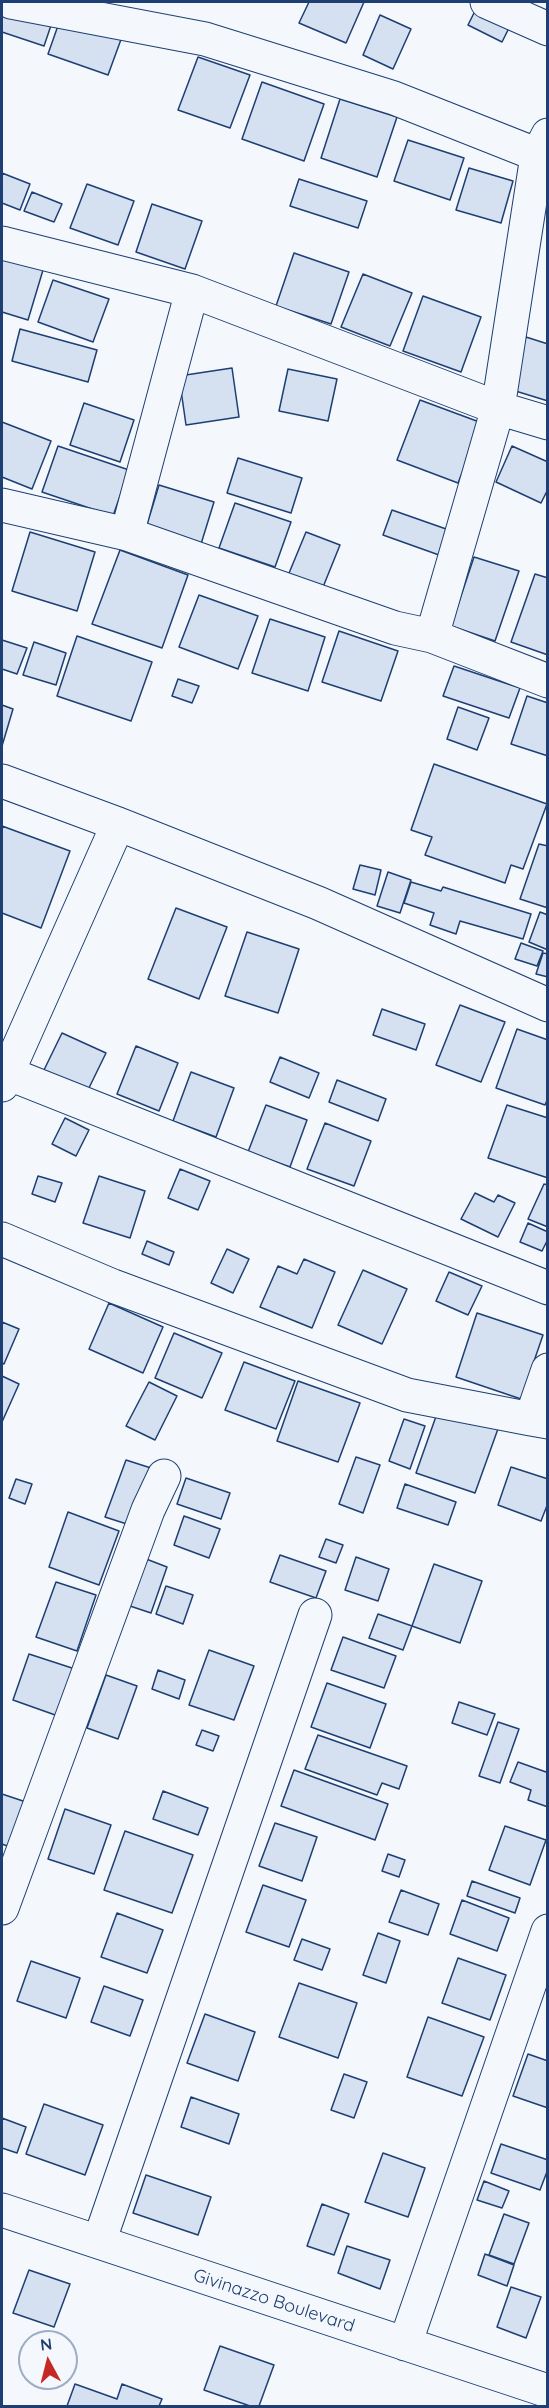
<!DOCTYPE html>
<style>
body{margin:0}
#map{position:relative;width:549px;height:2408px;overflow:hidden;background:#f4f7fb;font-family:Quicksand,sans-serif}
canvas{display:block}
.frame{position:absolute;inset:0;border:3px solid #1d3f73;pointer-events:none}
.north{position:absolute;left:18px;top:2330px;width:60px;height:60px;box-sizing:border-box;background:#f4f7fb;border:2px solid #9eadc5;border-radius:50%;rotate:353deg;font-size:16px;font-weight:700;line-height:24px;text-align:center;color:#1d3f73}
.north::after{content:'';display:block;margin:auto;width:21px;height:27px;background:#c62828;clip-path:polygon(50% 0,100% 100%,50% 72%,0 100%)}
</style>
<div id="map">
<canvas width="549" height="2408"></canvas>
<div class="frame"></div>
<div class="north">N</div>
</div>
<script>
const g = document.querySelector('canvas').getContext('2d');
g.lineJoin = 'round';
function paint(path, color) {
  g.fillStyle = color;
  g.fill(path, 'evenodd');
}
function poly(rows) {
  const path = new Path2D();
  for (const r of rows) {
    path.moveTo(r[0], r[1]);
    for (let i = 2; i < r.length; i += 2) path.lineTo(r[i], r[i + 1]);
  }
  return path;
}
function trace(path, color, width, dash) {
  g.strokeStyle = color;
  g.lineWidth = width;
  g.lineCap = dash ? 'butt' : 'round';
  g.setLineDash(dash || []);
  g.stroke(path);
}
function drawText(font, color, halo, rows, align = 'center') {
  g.font = font + ' Quicksand,sans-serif';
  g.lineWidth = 4.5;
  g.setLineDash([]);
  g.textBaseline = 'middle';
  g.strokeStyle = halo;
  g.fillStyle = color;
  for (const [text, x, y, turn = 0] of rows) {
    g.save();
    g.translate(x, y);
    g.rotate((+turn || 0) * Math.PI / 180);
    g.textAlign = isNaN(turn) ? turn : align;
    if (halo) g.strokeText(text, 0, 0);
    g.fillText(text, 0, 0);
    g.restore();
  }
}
const building = poly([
 [6,2,59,2,44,46,2,32,2,16,6,2],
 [309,2,364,2,346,43,299,23,309,2],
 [66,3,127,23,108,75,48,54,66,3],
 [477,7,511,24,502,42,468,25,477,7],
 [380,15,411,29,393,69,363,55,380,15],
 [198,57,250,75,230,128,178,110,198,57],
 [262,82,324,104,304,161,242,139,262,82],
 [340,99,397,117,377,177,321,158,340,99],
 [408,140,464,158,450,200,394,181,408,140],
 [469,168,513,181,501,223,456,210,469,168],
 [2,173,30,184,20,210,2,203,2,173],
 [299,179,367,201,358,228,290,206,299,179],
 [87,184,134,201,118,245,70,228,87,184],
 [32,192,62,204,54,222,24,211,32,192],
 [152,204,202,221,185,269,136,252,152,204],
 [294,253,349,272,331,324,276,306,294,253],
 [2,257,43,270,28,320,2,312,2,257],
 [363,274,412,293,390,346,341,327,363,274],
 [53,280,109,299,93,342,38,322,53,280],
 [423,296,481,317,461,372,403,351,423,296],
 [20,329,97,350,88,382,12,361,20,329],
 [526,337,548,344,548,401,509,389,526,337],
 [232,368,239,417,186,425,179,376,232,368],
 [288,369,337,379,328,421,279,411,288,369],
 [420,400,482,423,458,483,397,460,420,400],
 [84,403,134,420,120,462,70,445,84,403],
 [2,422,51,441,32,489,2,477,2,422],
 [58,446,129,470,113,516,42,492,58,446],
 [512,446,548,462,548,489,541,503,496,482,512,446],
 [238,458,302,478,291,513,227,493,238,458],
 [159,485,214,502,201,544,146,528,159,485],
 [235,503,291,522,275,567,219,548,235,503],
 [392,510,449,530,439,555,383,535,392,510],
 [30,532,95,552,77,611,12,591,30,532],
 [306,532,340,545,321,592,287,578,306,532],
 [120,550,188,575,162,648,92,624,120,550],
 [474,557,519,571,495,641,451,626,474,557],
 [535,574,548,578,548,655,511,642,535,574],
 [199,595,258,616,238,669,179,647,199,595],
 [270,619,325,637,308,691,252,673,270,619],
 [339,631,398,651,381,701,322,682,339,631],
 [77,636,152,662,131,721,57,696,77,636],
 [2,640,27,648,17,674,2,669,2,640],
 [34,642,66,653,56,685,23,675,34,642],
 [454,666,520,688,509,718,443,696,454,666],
 [178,679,199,686,192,703,172,696,178,679],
 [527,696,548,703,548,756,511,744,527,696],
 [2,705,13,709,2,746,2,705],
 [458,707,489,718,477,750,447,739,458,707],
 [434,764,547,804,523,869,511,865,505,883,425,855,432,837,411,830,434,764],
 [2,826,70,851,41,928,2,913,2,826],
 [539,844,548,846,548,908,520,899,539,844],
 [360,865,381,870,375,895,353,889,360,865],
 [388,872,411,880,400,913,377,906,388,872],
 [411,882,441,891,443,887,531,914,523,939,460,921,456,934,430,925,434,913,404,903,411,882],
 [176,908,227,927,199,999,148,979,176,908],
 [540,912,548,915,548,950,529,942,540,912],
 [247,932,299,949,278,1013,225,996,247,932],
 [521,943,543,951,537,966,515,959,521,943],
 [543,953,548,954,548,977,536,974,543,953],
 [460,1005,505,1022,481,1082,436,1065,460,1005],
 [382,1009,425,1024,416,1050,373,1035,382,1009],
 [517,1029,548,1040,548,1098,545,1105,496,1088,517,1029],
 [62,1033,106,1053,87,1092,43,1072,62,1033],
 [136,1046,178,1063,159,1111,117,1094,136,1046],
 [280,1057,319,1073,309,1098,270,1082,280,1057],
 [191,1072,234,1088,216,1137,173,1121,191,1072],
 [337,1080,386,1099,378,1121,329,1102,337,1080],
 [266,1105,307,1120,290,1167,248,1152,266,1105],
 [507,1105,548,1118,548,1178,488,1158,507,1105],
 [65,1118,89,1130,76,1156,52,1144,65,1118],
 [325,1123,371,1141,354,1186,307,1169,325,1123],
 [180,1169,210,1181,198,1210,168,1198,180,1169],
 [38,1176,62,1183,55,1202,32,1194,38,1176],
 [99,1176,145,1191,130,1238,83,1223,99,1176],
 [544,1184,548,1185,548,1227,528,1219,544,1184],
 [475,1193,494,1202,498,1195,515,1203,498,1237,461,1219,475,1193],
 [528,1223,548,1232,548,1239,542,1251,520,1242,528,1223],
 [147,1241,174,1252,169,1265,142,1254,147,1241],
 [227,1249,249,1259,233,1293,211,1283,227,1249],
 [304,1259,335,1272,312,1328,260,1307,278,1266,297,1274,304,1259],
 [363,1270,407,1289,382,1344,338,1325,363,1270],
 [449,1272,482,1286,468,1315,436,1301,449,1272],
 [109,1303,163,1327,143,1373,89,1349,109,1303],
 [477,1313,543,1335,521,1399,456,1377,477,1313],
 [2,1322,19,1329,4,1364,2,1363,2,1322],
 [174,1333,222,1353,202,1398,155,1378,174,1333],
 [244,1362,295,1381,276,1429,225,1410,244,1362],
 [2,1376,19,1384,2,1422,2,1376],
 [298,1381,360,1403,338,1462,277,1441,298,1381],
 [149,1382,177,1396,155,1440,126,1426,149,1382],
 [440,1405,499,1426,475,1493,416,1473,440,1405],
 [404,1419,425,1426,410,1469,389,1461,404,1419],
 [356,1457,380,1465,363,1513,339,1504,356,1457],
 [126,1460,154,1469,133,1526,105,1517,126,1460],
 [511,1467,548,1479,548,1503,541,1521,498,1505,511,1467],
 [186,1478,230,1493,221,1519,177,1504,186,1478],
 [16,1479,32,1484,25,1504,9,1498,16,1479],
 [405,1484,456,1502,448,1525,397,1508,405,1484],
 [68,1512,119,1531,99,1585,49,1567,68,1512],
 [184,1516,220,1529,209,1558,174,1545,184,1516],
 [326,1539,343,1545,336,1563,319,1557,326,1539],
 [280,1555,326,1571,316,1598,270,1582,280,1555],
 [141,1557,167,1567,151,1613,124,1604,141,1557],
 [356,1557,389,1569,378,1601,345,1590,356,1557],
 [434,1564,482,1581,460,1643,412,1626,434,1564],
 [56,1582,96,1595,77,1651,36,1637,56,1582],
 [166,1586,193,1595,183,1624,156,1614,166,1586],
 [378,1614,412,1626,403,1650,369,1638,378,1614],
 [343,1637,396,1656,384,1688,331,1670,343,1637],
 [209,1650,254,1666,234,1720,189,1705,209,1650],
 [29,1654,75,1669,58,1716,13,1700,29,1654],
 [158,1670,185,1680,179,1699,152,1689,158,1670],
 [106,1675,137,1686,118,1739,87,1728,106,1675],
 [327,1683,386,1704,370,1748,311,1727,327,1683],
 [459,1702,495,1714,487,1735,452,1723,459,1702],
 [498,1722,519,1729,500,1783,479,1776,498,1722],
 [202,1730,219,1736,213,1751,196,1745,202,1730],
 [318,1735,407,1766,399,1789,382,1783,377,1795,305,1769,318,1735],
 [518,1762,546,1772,548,1769,548,1807,528,1800,531,1790,510,1782,518,1762],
 [294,1770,388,1804,375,1840,281,1806,294,1770],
 [163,1791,208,1808,198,1835,153,1819,163,1791],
 [2,1794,26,1802,10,1847,2,1844,2,1794],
 [65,1809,111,1825,94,1874,48,1859,65,1809],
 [275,1823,317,1837,302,1881,259,1866,275,1823],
 [505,1826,546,1840,530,1885,489,1870,505,1826],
 [125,1831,193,1855,172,1913,104,1890,125,1831],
 [388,1854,405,1860,399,1877,382,1871,388,1854],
 [472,1881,520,1898,515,1913,467,1896,472,1881],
 [263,1885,306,1900,289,1947,246,1932,263,1885],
 [401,1890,439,1904,428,1935,389,1922,401,1890],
 [462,1900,509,1918,497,1951,450,1934,462,1900],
 [117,1913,163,1930,147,1973,101,1957,117,1913],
 [378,1933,400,1941,386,1983,363,1975,378,1933],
 [302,1939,330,1949,322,1970,294,1960,302,1939],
 [458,1958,506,1975,490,2020,442,2003,458,1958],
 [31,1961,80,1978,66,2018,17,2001,31,1961],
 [299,1983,357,2003,338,2058,279,2037,299,1983],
 [104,1986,143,2000,130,2036,91,2022,104,1986],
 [205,2014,255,2032,238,2081,187,2063,205,2014],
 [428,2017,484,2037,462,2096,407,2077,428,2017],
 [528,2054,548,2061,548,2108,513,2096,528,2054],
 [344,2074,367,2082,354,2118,331,2110,344,2074],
 [191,2097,239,2114,229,2144,181,2127,191,2097],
 [44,2104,103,2125,85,2175,26,2154,44,2104],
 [2,2118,26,2127,17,2153,2,2148,2,2118],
 [501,2144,548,2160,548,2169,540,2190,491,2173,501,2144],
 [383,2153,425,2168,408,2217,365,2202,383,2153],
 [146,2175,211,2197,198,2235,133,2213,146,2175],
 [484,2181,509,2191,502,2208,477,2200,484,2181],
 [322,2204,349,2214,334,2255,307,2246,322,2204],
 [504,2214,529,2223,514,2264,489,2255,504,2214],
 [347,2246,390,2260,380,2289,338,2273,347,2246],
 [485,2254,514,2265,507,2286,478,2275,485,2254],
 [29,2270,70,2284,54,2327,13,2313,29,2270],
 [511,2287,541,2297,526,2338,497,2327,511,2287],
 [220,2346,274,2365,259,2406,250,2406,204,2390,220,2346],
 [75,2384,117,2399,122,2384,162,2399,159,2406,67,2406,75,2384]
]);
paint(building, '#d5e0f0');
trace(building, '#1d3f73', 1.5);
const minor = poly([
 [11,2,205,39,394,98,548,159],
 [487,2,548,29],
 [2,243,192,291,498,408,548,423],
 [2,505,127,534,395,628,432,636,548,681],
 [127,534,192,291],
 [432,636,498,408,537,156,548,135],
 [2,781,118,824,318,903,548,1005],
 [2,1071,548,1288],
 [2,1085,118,824],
 [2,1239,113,1286,407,1395,531,1419],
 [548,1370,531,1419,548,1422],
 [2,1908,148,1510,164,1476],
 [2,2210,548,2391],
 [99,2242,315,1615],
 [405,2344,548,1931]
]);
trace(minor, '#1d3f73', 35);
trace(minor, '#f4f7fb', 33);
drawText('18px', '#1d3f73', '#f4f7fb', [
 ["Givinazzo Boulevard",274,2301,18]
]);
</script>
